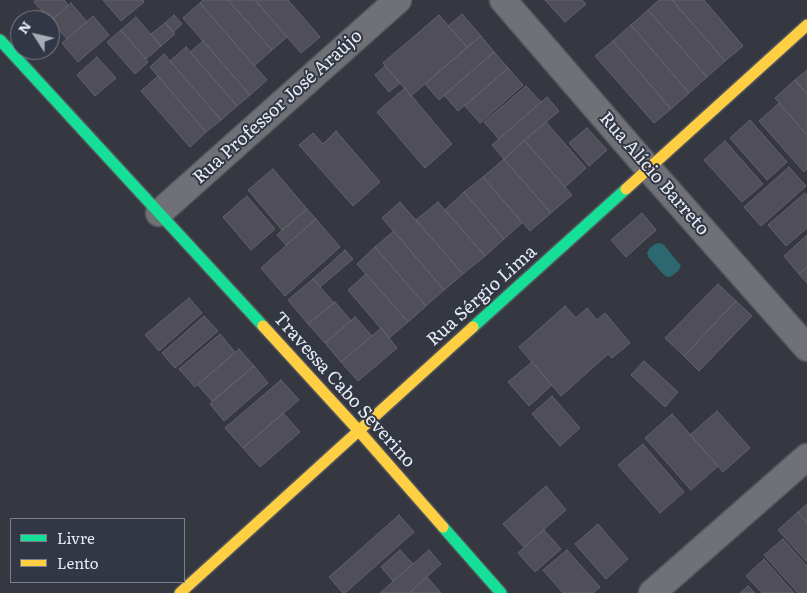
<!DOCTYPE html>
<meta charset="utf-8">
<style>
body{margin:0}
#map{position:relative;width:807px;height:593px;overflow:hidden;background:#353840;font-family:Literata,serif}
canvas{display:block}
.legend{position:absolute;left:10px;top:518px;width:175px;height:65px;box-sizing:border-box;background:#313744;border:1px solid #7a7f8a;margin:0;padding:6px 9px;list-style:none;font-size:15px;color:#e7ebf3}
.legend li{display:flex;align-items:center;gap:10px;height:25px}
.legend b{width:25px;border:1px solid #7a7f8a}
.north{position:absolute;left:10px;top:10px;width:50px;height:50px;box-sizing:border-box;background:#313744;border:1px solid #7a7f8a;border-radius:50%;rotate:305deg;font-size:14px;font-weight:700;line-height:20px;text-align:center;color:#e7ebf3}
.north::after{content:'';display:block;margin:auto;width:18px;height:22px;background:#a9acb4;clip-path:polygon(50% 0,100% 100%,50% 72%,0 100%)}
</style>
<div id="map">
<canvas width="807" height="593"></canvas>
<ul class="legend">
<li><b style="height:6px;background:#16e098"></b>Livre</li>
<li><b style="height:6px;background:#ffcf43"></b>Lento</li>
</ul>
<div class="north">N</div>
</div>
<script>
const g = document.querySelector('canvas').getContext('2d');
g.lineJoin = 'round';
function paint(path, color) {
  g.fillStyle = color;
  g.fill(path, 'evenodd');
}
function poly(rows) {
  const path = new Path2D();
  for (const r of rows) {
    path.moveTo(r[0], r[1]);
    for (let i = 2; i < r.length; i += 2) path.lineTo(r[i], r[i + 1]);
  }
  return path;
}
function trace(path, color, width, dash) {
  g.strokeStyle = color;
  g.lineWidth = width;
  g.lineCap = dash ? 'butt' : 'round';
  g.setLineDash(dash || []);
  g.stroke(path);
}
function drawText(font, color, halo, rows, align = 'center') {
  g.font = font + ' Literata,serif';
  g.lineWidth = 4;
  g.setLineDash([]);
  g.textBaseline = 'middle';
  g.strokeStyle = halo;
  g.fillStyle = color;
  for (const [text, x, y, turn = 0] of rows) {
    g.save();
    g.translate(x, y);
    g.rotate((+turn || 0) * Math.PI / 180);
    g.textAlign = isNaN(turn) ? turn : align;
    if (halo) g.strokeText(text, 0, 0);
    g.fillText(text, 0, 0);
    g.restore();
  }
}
paint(poly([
 [660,243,664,245,681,266,678,271,672,276,667,277,663,274,649,258,647,253,649,249,655,244]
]), '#2d6870');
const building = poly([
 [36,0,64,0,68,5,51,21,34,2,36,0],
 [103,0,143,0,144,2,121,21,103,0],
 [203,0,228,0,272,50,254,66,200,3,203,0],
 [228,0,255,0,287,37,272,50,228,0],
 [255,0,288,0,320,37,301,53,255,0],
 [545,0,582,0,586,4,565,22,545,0],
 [659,0,672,0,725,61,707,77,648,10,659,0],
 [672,0,704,0,743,46,725,61,672,0],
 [71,3,87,22,67,39,51,21,71,3],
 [200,3,267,80,250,95,183,18,200,3],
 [648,10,707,77,689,93,631,25,648,10],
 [462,14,481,36,467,47,448,26,462,14],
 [174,15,182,24,173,32,165,23,174,15],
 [439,15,467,47,411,96,383,63,439,15],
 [93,16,109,35,78,62,62,43,93,16],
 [136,17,161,46,146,59,121,30,136,17],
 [165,23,175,34,161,46,151,34,165,23],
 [631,25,689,93,671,109,613,41,631,25],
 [121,30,148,62,135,74,107,42,121,30],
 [481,36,494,52,439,100,425,84,481,36],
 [203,41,250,95,237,106,190,52,203,41],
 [613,41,671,109,654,123,595,56,613,41],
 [186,47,237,106,221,120,170,61,186,47],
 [494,52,508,68,458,111,444,95,494,52],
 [164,54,221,120,206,132,150,67,164,54],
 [97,57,116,78,95,96,77,75,97,57],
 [385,66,400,83,389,92,375,75,385,66],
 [508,68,523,85,480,123,465,106,508,68],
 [807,70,807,94,795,80,807,70],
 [158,76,206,132,190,147,141,91,158,76],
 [795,80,807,94,807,135,775,98,795,80],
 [526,86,541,102,499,139,484,122,526,86],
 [405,88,452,144,425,168,377,112,405,88],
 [547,97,559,111,504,159,492,145,547,97],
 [779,103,807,135,807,169,804,172,759,121,779,103],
 [750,120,787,162,767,180,730,138,750,120],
 [546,122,586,168,565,187,524,140,546,122],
 [587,128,607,150,589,166,569,143,587,128],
 [336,131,380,182,353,206,299,145,313,133,323,144,336,131],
 [524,140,572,195,551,213,504,159,524,140],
 [725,141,763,184,742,202,704,160,725,141],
 [504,159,551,213,530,231,483,177,504,159],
 [789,167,806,186,761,226,744,207,789,167],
 [273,169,307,209,282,230,248,190,273,169],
 [483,177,522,223,504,239,464,192,483,177],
 [464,192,504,239,485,256,445,210,464,192],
 [805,193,807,196,807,228,786,246,768,225,805,193],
 [247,196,275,229,251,250,223,217,247,196],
 [400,202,463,274,444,290,382,218,400,202],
 [438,202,485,256,463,274,416,220,438,202],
 [307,209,316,219,286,245,277,235,307,209],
 [642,213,656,230,626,257,611,240,642,213],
 [316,219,340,247,285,296,261,268,316,219],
 [394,231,444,290,426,306,375,247,394,231],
 [807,235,807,267,799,274,784,256,807,235],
 [375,247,426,306,408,322,357,264,375,247],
 [345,250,353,259,320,287,313,279,345,250],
 [807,267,807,283,799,274,807,267],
 [366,274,408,322,389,338,348,290,366,274],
 [313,279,334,303,308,324,288,300,313,279],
 [718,284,736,301,684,356,665,338,718,284],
 [189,298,202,313,159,351,145,335,189,298],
 [736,301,752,316,699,371,684,356,736,301],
 [335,302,351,321,325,343,308,324,335,302],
 [565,306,576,318,587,308,597,320,605,313,630,343,612,358,608,354,561,396,519,347,565,306],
 [204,316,218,331,175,368,162,353,204,316],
 [355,317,372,336,341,362,325,343,355,317],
 [381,328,397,348,358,381,341,362,381,328],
 [220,334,235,352,195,387,179,369,220,334],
 [239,349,254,366,212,401,198,385,239,349],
 [644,361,678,392,665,407,631,375,644,361],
 [532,362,552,385,529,406,508,382,532,362],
 [254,366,268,383,224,421,210,404,254,366],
 [281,380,299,400,243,448,225,428,281,380],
 [552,396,580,428,560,446,532,414,552,396],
 [717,411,750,448,723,472,690,435,717,411],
 [283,413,300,432,260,467,243,448,283,413],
 [672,414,718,466,691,490,645,438,672,414],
 [643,444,684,492,660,513,618,465,643,444],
 [546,486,566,510,524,547,503,524,546,486],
 [807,504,807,523,798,512,807,504],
 [798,512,807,523,807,562,778,530,798,512],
 [399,515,414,532,345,593,343,593,329,577,399,515],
 [598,524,628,559,606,579,575,544,598,524],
 [544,530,561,549,535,572,518,553,544,530],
 [783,539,807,566,807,593,798,593,764,555,783,539],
 [400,550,413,564,393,581,381,567,400,550],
 [429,550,441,564,409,593,380,593,429,550],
 [567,550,600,587,593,593,563,593,543,570,567,550],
 [764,559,794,593,762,593,746,576,764,559],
 [427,577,441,593,409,593,427,577],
 [748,586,755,593,740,593,748,586]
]);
paint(building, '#4f4e59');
trace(building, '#63636a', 1);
const street = poly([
 [503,0,648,168,807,348],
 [159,213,398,0],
 [652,593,807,457]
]);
const fast = poly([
 [0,40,263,326],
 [473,327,626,189],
 [443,527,501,593]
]);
const slow = poly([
 [626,189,807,25],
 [263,326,359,431,443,527],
 [180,593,473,327]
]);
trace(street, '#53555c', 29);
trace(fast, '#53555c', 14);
trace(slow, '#53555c', 14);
trace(street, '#6f7176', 26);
trace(fast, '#16e098', 11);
trace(slow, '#ffcf43', 11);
drawText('18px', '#e7ebf3', '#313744', [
 ["Rua Professor José Araújo",278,107,-42],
 ["Rua Alício Barreto",654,174,49],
 ["Rua Sérgio Lima",482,296,-42],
 ["Travessa Cabo Severino",344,390,48]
]);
</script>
